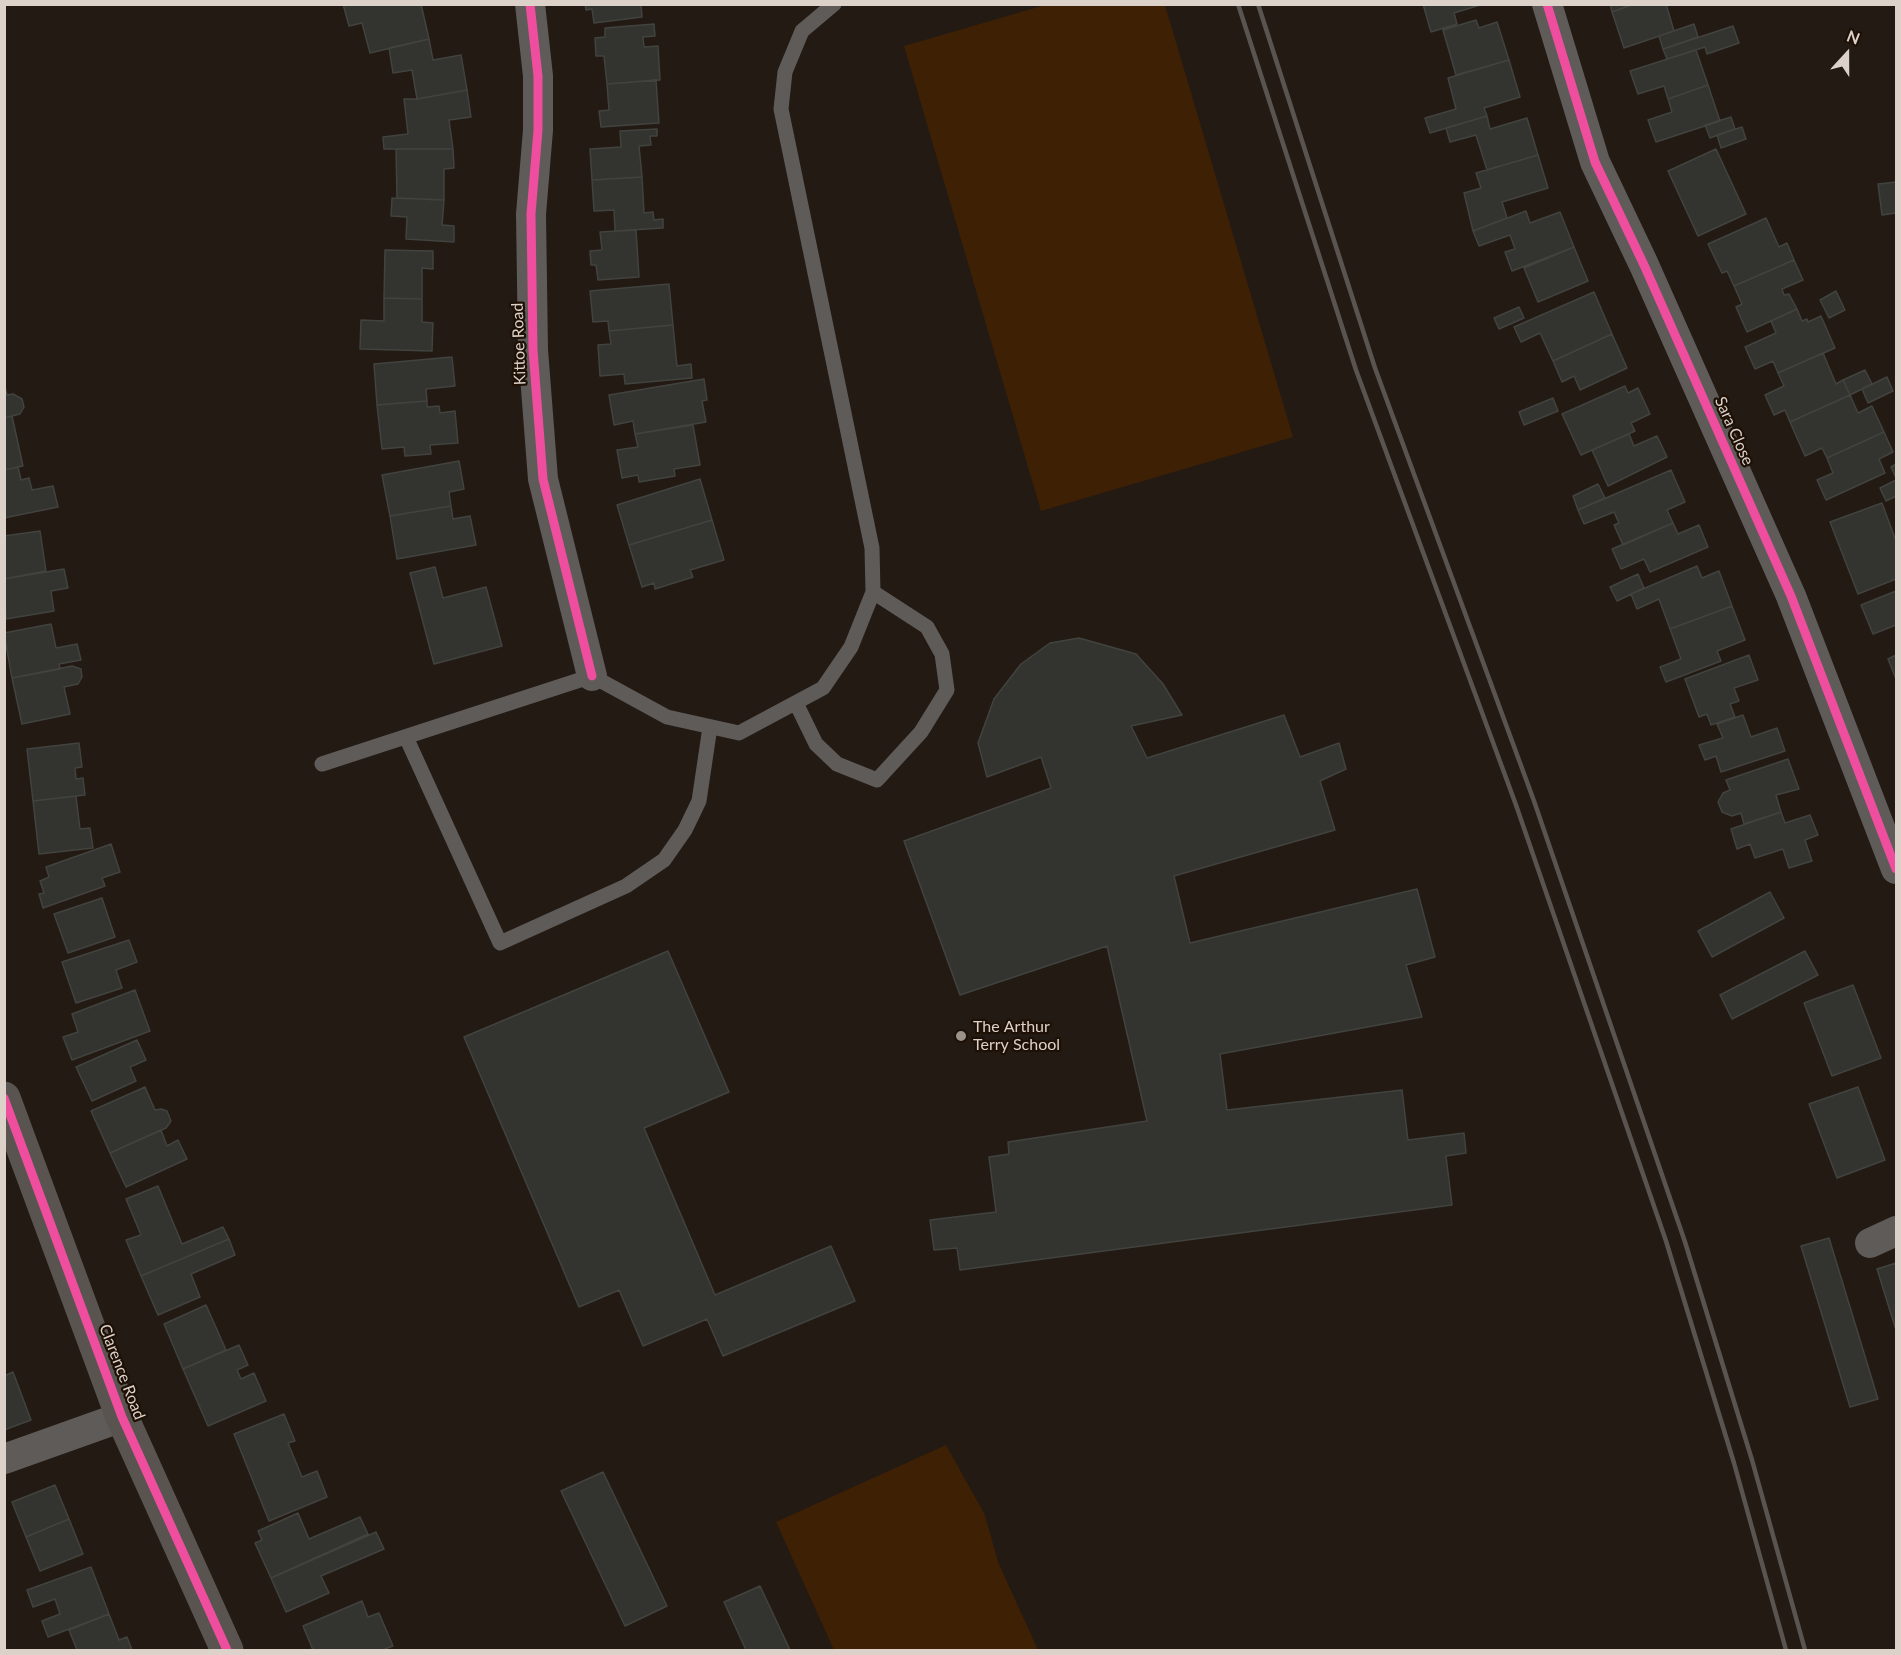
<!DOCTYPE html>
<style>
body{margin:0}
#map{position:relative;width:1901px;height:1655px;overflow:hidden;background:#221a13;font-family:Lato,sans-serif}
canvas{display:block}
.frame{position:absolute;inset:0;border:6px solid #dcd2ca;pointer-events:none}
.north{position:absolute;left:1817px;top:24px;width:60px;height:60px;-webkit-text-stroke:4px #1e1005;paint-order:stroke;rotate:21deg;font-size:16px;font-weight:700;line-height:24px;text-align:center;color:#dcd2ca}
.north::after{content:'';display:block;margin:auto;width:21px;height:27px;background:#dcd2ca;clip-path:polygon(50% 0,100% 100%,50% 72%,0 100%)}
</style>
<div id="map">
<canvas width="1901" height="1655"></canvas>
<div class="frame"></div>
<div class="north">N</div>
</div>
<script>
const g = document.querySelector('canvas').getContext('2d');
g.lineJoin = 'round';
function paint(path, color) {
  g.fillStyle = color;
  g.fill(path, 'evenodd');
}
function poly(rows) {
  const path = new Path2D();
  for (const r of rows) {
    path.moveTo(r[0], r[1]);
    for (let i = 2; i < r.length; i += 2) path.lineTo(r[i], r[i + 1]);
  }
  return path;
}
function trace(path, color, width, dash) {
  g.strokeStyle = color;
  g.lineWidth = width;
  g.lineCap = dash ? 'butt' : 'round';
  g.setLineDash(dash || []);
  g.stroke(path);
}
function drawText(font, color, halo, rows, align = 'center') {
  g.font = font + ' Lato,sans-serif';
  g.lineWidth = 4.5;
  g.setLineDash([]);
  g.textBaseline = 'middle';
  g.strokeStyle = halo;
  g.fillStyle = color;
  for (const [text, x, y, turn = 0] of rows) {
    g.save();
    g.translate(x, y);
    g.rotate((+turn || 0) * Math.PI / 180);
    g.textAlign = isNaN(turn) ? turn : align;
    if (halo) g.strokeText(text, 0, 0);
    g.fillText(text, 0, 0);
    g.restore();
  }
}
paint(poly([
 [1045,5,1165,5,1293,437,1041,511,904,46],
 [946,1445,985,1515,998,1562,1038,1650,834,1650,776,1522]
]), '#3e2005');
const building = poly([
 [343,4,421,4,429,39,370,53,362,23,349,26,343,4],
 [585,4,641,4,642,17,594,23,592,9,586,10,585,4],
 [1423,4,1480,4,1480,5,1454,13,1457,24,1431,32,1423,4],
 [1610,4,1634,4,1612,12,1610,4],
 [1634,4,1666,4,1674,31,1624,48,1612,12,1634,4],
 [1476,20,1479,28,1497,22,1509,60,1456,75,1443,30,1476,20],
 [654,24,655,36,643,37,644,47,658,46,660,80,607,84,604,56,596,56,595,38,605,37,605,28,654,24],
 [1694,24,1698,37,1663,49,1659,36,1694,24],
 [1733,26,1739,43,1707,54,1705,47,1667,59,1663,49,1733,26],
 [429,39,433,60,461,55,467,90,417,99,412,70,393,73,389,48,429,39],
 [1696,50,1708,85,1668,99,1664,86,1638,94,1630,71,1696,50],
 [1509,60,1520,97,1484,108,1487,116,1430,133,1425,118,1456,109,1448,78,1509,60],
 [656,80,659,123,601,127,599,111,609,110,607,84,656,80],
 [1708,85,1720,121,1656,142,1648,120,1672,112,1668,99,1708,85],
 [467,90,471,117,449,120,453,149,384,149,383,137,408,134,404,99,417,99,467,90],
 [1487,116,1490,129,1527,118,1538,155,1487,170,1476,135,1450,142,1446,128,1487,116],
 [1731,117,1735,129,1710,138,1705,125,1731,117],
 [1742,127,1746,139,1721,148,1717,135,1742,127],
 [657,129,657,136,650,136,651,145,639,146,642,177,592,180,590,149,621,147,620,131,657,129],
 [396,149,453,149,454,168,444,169,444,200,397,198,396,149],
 [1716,149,1746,214,1698,236,1668,171,1716,149],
 [1538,155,1548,188,1502,202,1507,218,1473,231,1464,193,1481,188,1476,173,1538,155],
 [642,177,644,213,653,212,654,220,663,219,663,228,615,231,614,210,594,211,592,180,642,177],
 [1896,182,1896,213,1882,215,1878,184,1896,182],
 [392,198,444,200,442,225,454,226,454,242,406,239,407,217,391,216,392,198],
 [1526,211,1530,223,1560,212,1574,247,1512,271,1505,252,1515,249,1510,235,1479,246,1473,231,1526,211],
 [1766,218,1779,247,1787,243,1794,260,1734,286,1727,271,1722,273,1708,244,1766,218],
 [636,230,639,277,598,280,596,265,591,265,590,251,602,250,600,232,636,230],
 [1574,247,1588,281,1538,302,1524,268,1574,247],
 [385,250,433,251,433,269,422,268,422,299,384,298,385,250],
 [1794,260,1803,280,1782,289,1784,295,1789,294,1797,309,1747,332,1736,307,1742,304,1734,286,1794,260],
 [669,284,673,325,609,331,608,321,593,322,590,291,669,284],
 [1836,291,1845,310,1829,318,1820,300,1836,291],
 [1594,292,1612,334,1553,361,1540,333,1521,342,1514,327,1594,292],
 [384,298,422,299,422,322,433,323,432,351,360,349,361,320,384,321,384,298],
 [1519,307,1524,318,1499,329,1494,318,1519,307],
 [1797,309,1802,321,1807,319,1808,322,1821,316,1835,348,1778,373,1773,361,1755,369,1745,347,1776,333,1771,321,1797,309],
 [673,325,677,366,691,364,692,378,625,384,624,374,600,376,598,345,611,344,609,331,673,325],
 [1612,334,1627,368,1580,390,1574,376,1562,382,1553,361,1612,334],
 [1823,353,1836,384,1843,380,1850,395,1790,422,1785,410,1774,415,1765,395,1784,386,1778,373,1823,353],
 [452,357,455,386,426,389,427,401,377,405,374,364,452,357],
 [1865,370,1872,384,1850,395,1843,380,1865,370],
 [1887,377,1893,391,1868,403,1862,389,1887,377],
 [704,379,707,400,702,401,706,422,635,434,633,421,614,425,609,395,704,379],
 [4,383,7,395,13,394,22,399,24,407,20,414,4,418,4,383],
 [1625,386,1628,393,1638,388,1650,414,1631,423,1635,431,1581,455,1562,414,1625,386],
 [1850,395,1858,413,1872,406,1884,432,1827,458,1822,448,1805,456,1790,422,1850,395],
 [1553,398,1558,411,1524,425,1519,412,1553,398],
 [427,401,427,407,439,406,440,413,455,411,458,443,430,445,431,454,405,456,404,447,382,449,377,405,427,401],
 [12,416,23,466,4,470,4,418,12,416],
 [693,425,700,465,674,469,675,476,639,482,638,475,622,478,617,450,638,447,635,434,693,425],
 [1884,432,1893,452,1879,459,1885,473,1826,500,1817,480,1833,473,1827,458,1884,432],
 [1629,434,1634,446,1657,436,1667,457,1608,486,1592,450,1629,434],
 [459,461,464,489,449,492,451,506,390,516,382,475,459,461],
 [1896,464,1896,478,1891,467,1896,464],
 [18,467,21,480,29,478,32,490,53,486,58,507,4,518,4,470,18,467],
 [1671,470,1685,502,1667,510,1673,523,1623,545,1614,525,1619,523,1614,512,1584,524,1578,510,1671,470],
 [700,479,712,520,629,545,617,505,700,479],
 [1896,480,1896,496,1886,501,1880,488,1896,480],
 [1598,484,1605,498,1578,510,1573,496,1598,484],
 [1882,503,1896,541,1896,579,1858,594,1830,522,1882,503],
 [451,506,453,519,470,516,476,545,397,559,390,516,451,506],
 [712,520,724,560,690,570,693,577,655,589,654,583,642,587,629,545,712,520],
 [1673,523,1678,534,1699,525,1708,547,1650,572,1644,559,1621,569,1612,549,1673,523],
 [40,531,46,571,4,579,4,536,40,531],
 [1697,566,1702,578,1719,571,1732,606,1670,629,1659,599,1637,609,1631,594,1697,566],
 [435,567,443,598,486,587,502,646,434,664,410,573,435,567],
 [64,569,68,588,51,591,54,611,6,619,4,579,64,569],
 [1638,574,1644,588,1617,601,1610,587,1638,574],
 [1896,591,1896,625,1873,634,1861,605,1896,591],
 [1732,606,1745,640,1717,651,1721,661,1666,682,1660,667,1681,659,1670,629,1732,606],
 [51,624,56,648,77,644,81,660,59,664,60,669,12,678,4,633,51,624],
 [1079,638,1136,654,1163,684,1182,715,1131,726,1147,758,1284,715,1300,757,1339,743,1346,769,1320,781,1335,830,1174,876,1190,943,1417,889,1435,957,1406,965,1422,1017,1220,1054,1227,1110,1402,1090,1408,1140,1464,1133,1466,1153,1446,1156,1452,1205,960,1270,957,1248,934,1250,930,1220,996,1212,989,1157,1009,1154,1008,1142,1147,1121,1107,946,960,995,904,841,1051,788,1041,757,987,777,978,743,994,699,1021,664,1050,643,1079,638],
 [1749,655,1758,680,1734,688,1739,701,1730,704,1735,717,1711,725,1707,714,1699,717,1685,679,1749,655],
 [1896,655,1896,679,1888,659,1896,655],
 [72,666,81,669,82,677,78,684,64,687,70,714,22,724,12,678,72,666],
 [1743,715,1751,737,1777,728,1785,751,1721,772,1716,756,1705,760,1699,745,1723,738,1717,724,1743,715],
 [79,743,82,767,75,768,76,779,83,778,85,795,33,801,27,749,79,743],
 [1788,759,1799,789,1776,795,1781,812,1744,824,1741,813,1732,816,1722,812,1718,802,1723,793,1730,790,1726,780,1788,759],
 [76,796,80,829,90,828,93,848,39,854,33,801,76,796],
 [1781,812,1785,823,1810,815,1818,835,1805,840,1812,861,1789,868,1783,849,1755,858,1750,844,1737,849,1731,829,1781,812],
 [111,844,120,872,102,878,105,886,43,908,39,894,44,893,40,881,49,877,46,867,111,844],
 [1770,892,1784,918,1712,957,1698,931,1770,892],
 [102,898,115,937,68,953,54,914,102,898],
 [129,940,137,962,116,970,122,988,76,1003,62,962,129,940],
 [668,951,729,1092,644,1128,715,1295,831,1246,855,1301,723,1356,707,1319,643,1346,619,1290,579,1307,464,1037,668,951],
 [1805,951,1818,975,1732,1019,1720,995,1805,951],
 [1853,985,1881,1058,1832,1076,1804,1003,1853,985],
 [135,990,150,1031,72,1060,63,1037,78,1032,72,1014,135,990],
 [137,1040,146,1060,130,1067,136,1081,92,1101,76,1067,137,1040],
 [145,1087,155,1110,161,1109,167,1111,171,1121,166,1128,110,1153,91,1111,145,1087],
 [1858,1087,1885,1160,1837,1178,1809,1104,1858,1087],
 [161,1130,167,1146,178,1140,187,1159,126,1187,110,1153,161,1130],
 [158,1186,182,1244,223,1227,229,1239,141,1276,126,1240,141,1235,126,1199,158,1186],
 [1829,1238,1878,1399,1850,1407,1801,1246,1829,1238],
 [229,1239,235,1255,191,1274,200,1297,158,1315,141,1276,229,1239],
 [1896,1263,1896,1330,1877,1269,1896,1263],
 [206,1305,226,1350,183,1369,164,1324,206,1305],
 [239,1345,248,1365,237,1370,241,1379,254,1373,266,1401,208,1426,183,1369,239,1345],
 [13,1372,31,1420,4,1430,4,1376,13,1372],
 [284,1414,295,1441,288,1443,302,1477,317,1471,327,1497,269,1521,234,1434,284,1414],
 [603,1472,667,1606,625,1626,561,1491,603,1472],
 [55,1485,69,1519,26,1537,12,1502,55,1485],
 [298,1513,309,1539,360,1517,368,1534,271,1578,255,1543,262,1540,258,1531,298,1513],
 [69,1519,83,1554,40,1571,26,1537,69,1519],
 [376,1532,384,1549,321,1576,329,1593,286,1612,271,1578,376,1532],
 [91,1567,109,1614,48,1637,42,1621,60,1614,55,1599,33,1607,27,1590,91,1567],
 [760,1586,790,1650,746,1650,724,1602,760,1586],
 [362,1601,368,1617,379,1613,393,1646,382,1650,313,1650,303,1626,362,1601],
 [109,1614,119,1640,127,1637,132,1650,77,1650,69,1630,109,1614]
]);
paint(building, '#333430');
trace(building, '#42433f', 1.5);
trace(poly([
 [796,703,816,744,837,764,877,780,921,732,947,690,942,654,927,627,873,592],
 [406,737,500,943,626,886,664,860,685,830,699,801,710,727],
 [322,764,592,676,667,717,739,733,823,688,851,647,873,592,872,548,781,109,785,72,802,31,834,4]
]), '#5f5b59', 15);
trace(poly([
 [530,4,538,76,538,130,531,214,533,350,543,479,592,676],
 [1547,4,1595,162,1644,265,1791,596,1896,869],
 [1870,1243,1896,1231],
 [4,1459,122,1417]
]), '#5f5b59', 30);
trace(poly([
 [4,1098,122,1417,227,1650]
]), '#59544f', 33);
trace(poly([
 [1238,4,1356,370,1516,805,1666,1241,1734,1463,1786,1650],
 [1258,4,1375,368,1534,801,1685,1242,1752,1460,1805,1650]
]), '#595450', 4.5);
trace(poly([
 [530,4,538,76,538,130,531,214,533,350,543,479,592,676],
 [1547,4,1595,162,1644,265,1791,596,1896,869],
 [4,1098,122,1417,227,1650]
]), '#ef4d9e', 9);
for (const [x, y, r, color] of [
 [961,1036,6,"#9b928a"]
]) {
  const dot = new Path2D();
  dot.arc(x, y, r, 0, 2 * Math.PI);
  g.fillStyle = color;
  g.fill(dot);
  trace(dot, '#1e1005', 2);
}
drawText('16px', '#dcd2ca', '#1e1005', [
 ["Kittoe Road",519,344,-92],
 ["Sara Close",1734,431,66],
 ["Clarence Road",122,1372,69]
]);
drawText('16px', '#dcd2ca', '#1e1005', [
 ["The Arthur",973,1027],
 ["Terry School",973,1045]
], 'left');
</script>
